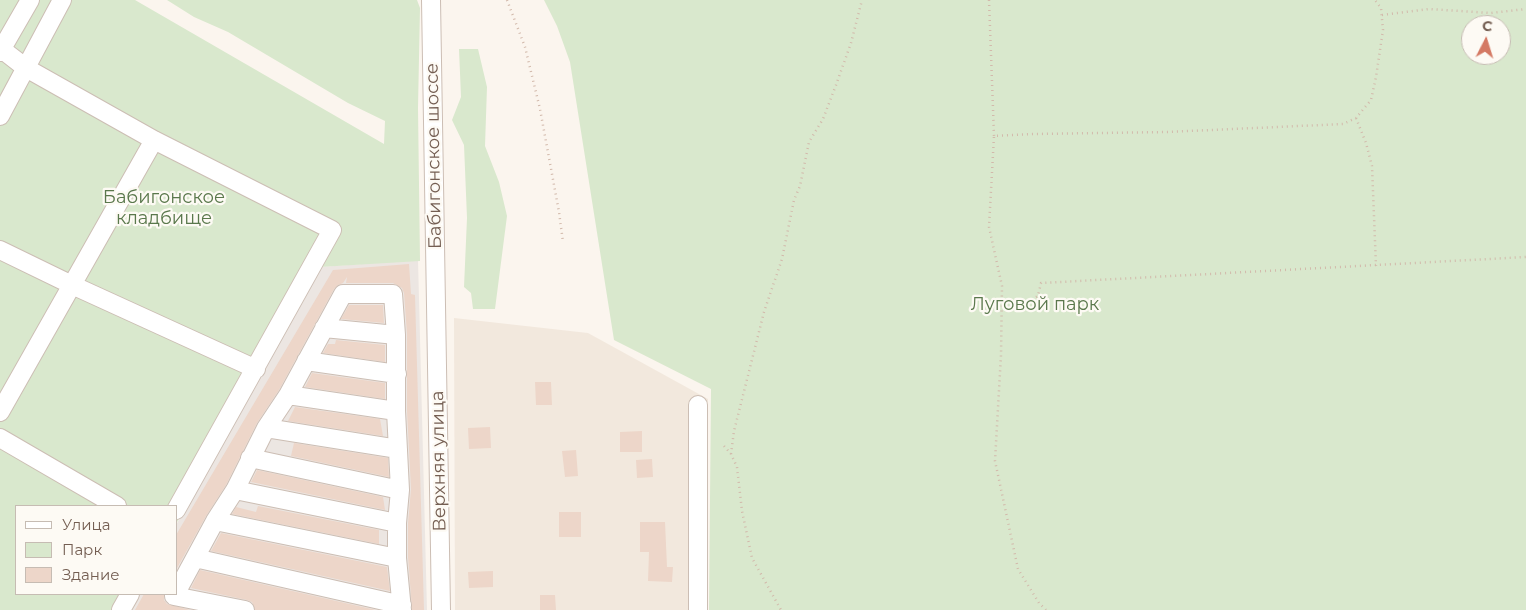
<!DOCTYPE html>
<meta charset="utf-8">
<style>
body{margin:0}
#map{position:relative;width:1526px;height:610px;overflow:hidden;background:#fbf5ee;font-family:Montserrat,sans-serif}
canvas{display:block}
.legend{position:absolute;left:15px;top:505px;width:162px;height:90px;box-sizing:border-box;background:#fdfaf4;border:1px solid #c6bcb3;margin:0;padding:6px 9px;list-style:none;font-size:15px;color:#745e52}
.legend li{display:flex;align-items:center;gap:10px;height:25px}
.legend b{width:25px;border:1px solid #c6bcb3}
.north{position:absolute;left:1461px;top:15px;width:50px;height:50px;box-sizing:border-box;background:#fdfaf4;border:1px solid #c6bcb3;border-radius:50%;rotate:5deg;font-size:14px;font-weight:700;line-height:20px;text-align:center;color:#745e52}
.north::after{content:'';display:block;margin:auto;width:18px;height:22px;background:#d47963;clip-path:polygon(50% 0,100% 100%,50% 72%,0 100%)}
</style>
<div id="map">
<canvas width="1526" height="610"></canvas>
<ul class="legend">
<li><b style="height:6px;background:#fff"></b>Улица</li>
<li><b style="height:14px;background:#d9e8cd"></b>Парк</li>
<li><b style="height:14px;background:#edd6c9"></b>Здание</li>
</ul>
<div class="north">С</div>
</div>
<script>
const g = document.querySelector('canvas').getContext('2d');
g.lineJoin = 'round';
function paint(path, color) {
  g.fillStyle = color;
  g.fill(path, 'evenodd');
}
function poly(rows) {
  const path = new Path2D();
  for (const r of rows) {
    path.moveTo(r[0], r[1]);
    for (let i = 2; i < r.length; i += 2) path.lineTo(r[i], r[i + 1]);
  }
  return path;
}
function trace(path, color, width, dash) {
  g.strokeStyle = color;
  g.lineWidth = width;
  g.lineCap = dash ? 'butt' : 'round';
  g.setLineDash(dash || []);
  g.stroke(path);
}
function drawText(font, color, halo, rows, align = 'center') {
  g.font = font + ' Montserrat,sans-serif';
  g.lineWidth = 4.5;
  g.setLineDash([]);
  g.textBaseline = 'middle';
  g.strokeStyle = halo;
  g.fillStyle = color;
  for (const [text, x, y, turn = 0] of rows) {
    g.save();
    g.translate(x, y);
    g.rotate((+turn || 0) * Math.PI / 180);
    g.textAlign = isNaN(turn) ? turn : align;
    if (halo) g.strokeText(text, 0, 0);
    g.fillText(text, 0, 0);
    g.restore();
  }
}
paint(poly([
 [454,318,588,333,708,399,706,610,455,610]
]), '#f2e8dd');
paint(poly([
 [418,260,427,610,131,610,140,594,176,594,176,525,320,267]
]), '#ece6e2');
paint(poly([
 [0,0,135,0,384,144,385,121,348,103,228,32,194,17,167,0,417,0,420,8,418,108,420,261,320,267,176,524,176,506,16,506,16,594,137,594,128,610,0,610],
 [544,0,1526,0,1526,610,709,610,711,389,614,340,570,62,557,26],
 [1471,25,1501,25,1501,55,1471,55],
 [459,49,478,49,487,87,485,146,499,182,507,216,495,309,473,309,471,293,464,287,467,218,464,145,452,120,461,97]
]), '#d9e8cd');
paint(poly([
 [409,264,411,294,415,295,424,610,412,610,408,557,408,523,411,489,407,411,407,334,404,293,402,288,393,283,346,283,347,277,343,283,338,285,334,289,279,390,257,423,226,485,206,516,176,570,176,535,333,270],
 [349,305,383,305,384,323,341,319],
 [336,340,385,345,385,362,323,353,328,344,335,344],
 [312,373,385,383,385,399,305,387],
 [535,382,551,382,552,405,536,405],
 [295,407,380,419,383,436,288,421],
 [490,427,491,448,469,449,468,428],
 [642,431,642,452,620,452,620,432],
 [294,443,388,458,389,477,291,456],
 [576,450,578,476,565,477,562,451],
 [652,459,653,477,637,478,636,460],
 [257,470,383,497,385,510,251,482],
 [258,506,379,530,379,544,232,514,236,507,256,512],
 [559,512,581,512,581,537,559,537],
 [640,522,665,522,667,567,673,567,672,582,648,581,649,552,640,552],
 [221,533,387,567,390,591,211,551],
 [200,570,376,610,255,610,252,602,247,600,191,588],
 [493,571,493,587,469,588,468,572],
 [144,594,164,594,164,600,167,604,190,610,135,610],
 [540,595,555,595,556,610,540,610]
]), '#edd6c9');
const minor = poly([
 [431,0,441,610],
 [0,48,26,68,154,140,332,230,176,510],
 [0,52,30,0],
 [0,116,62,0],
 [0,250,72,285,256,369],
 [324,328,396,335],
 [306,361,397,374],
 [288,395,396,411],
 [698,405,698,610],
 [0,412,154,140],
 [266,428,398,449],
 [0,438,117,506],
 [250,458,400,490],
 [235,490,397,523],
 [215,521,397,558],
 [195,558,402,605],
 [176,593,215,521,235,490,266,428,288,395,343,294,393,294,396,335,396,411,400,490,397,523,397,558,402,610],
 [174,596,245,610],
 [121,610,130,594]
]);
trace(minor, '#ccbeb4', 20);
trace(poly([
 [507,0,525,47,540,109,559,212,563,242],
 [989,0,994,136],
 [1382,15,1429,9,1491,13,1526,9],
 [1356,118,1366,143,1372,166,1376,266],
 [1002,301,1029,301,1038,296,1041,283,1526,257],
 [724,446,731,454,737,467,742,511,752,558,781,610],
 [731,454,734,431,764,312,782,259,794,200,800,186,809,142,823,119,836,85,851,43,862,0],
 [1046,610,1039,603,1018,569,995,461,1001,355,1002,286,989,227,994,136,1034,134,1167,132,1343,124,1356,118,1371,100,1376,77,1383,30,1381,8,1375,0]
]), '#d2b9ab', 2.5, [1, 4]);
trace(minor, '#fff', 18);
drawText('18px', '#745e52', '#fdfaf4', [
 ["Бабигонское шоссе",434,156,-91],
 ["Верхняя улица",439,461,-91]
]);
drawText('18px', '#5a784c', '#fdfaf4', [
 ["Бабигонское",164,198],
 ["кладбище",164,219],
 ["Луговой парк",1035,305]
]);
</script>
